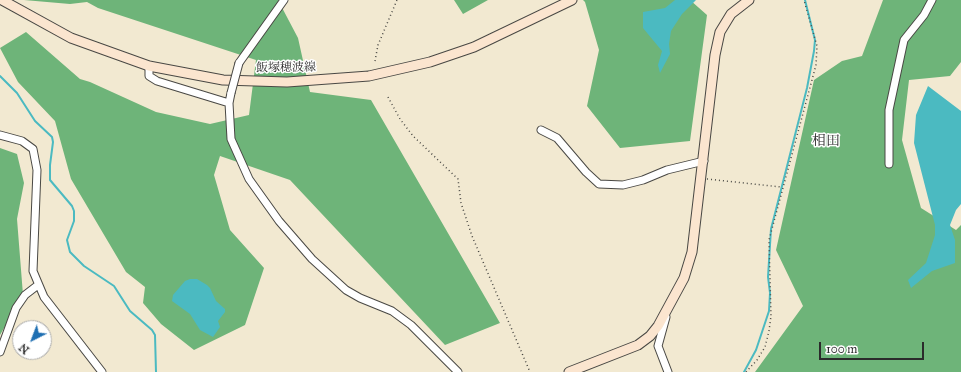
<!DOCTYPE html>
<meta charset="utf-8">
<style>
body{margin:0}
#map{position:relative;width:961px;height:372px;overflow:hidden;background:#f2e9d1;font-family:"IM FELL Great Primer",serif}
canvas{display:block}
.north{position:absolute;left:12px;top:320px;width:40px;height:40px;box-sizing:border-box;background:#fff;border:1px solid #aaa;border-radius:50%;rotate:222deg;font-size:11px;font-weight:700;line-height:16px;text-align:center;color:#2b2b2b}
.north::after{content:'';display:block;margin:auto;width:14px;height:18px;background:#1f6fb2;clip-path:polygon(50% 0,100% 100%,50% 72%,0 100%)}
.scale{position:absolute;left:819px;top:342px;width:105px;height:18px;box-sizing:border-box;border:2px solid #2b2b2b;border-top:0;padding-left:5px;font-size:12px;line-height:14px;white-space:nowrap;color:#2b2b2b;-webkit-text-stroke:3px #fff;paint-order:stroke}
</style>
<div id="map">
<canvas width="961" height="372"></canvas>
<div class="north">N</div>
<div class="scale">100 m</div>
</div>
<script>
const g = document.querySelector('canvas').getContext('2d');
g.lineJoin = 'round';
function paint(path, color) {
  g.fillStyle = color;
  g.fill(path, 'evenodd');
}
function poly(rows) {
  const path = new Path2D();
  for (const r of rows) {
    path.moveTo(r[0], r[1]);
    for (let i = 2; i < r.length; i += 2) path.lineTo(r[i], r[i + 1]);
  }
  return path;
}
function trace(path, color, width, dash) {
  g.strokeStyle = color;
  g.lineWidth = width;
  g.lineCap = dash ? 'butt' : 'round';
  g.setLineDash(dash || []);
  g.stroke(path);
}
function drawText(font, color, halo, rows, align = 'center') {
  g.font = font + ' "IM FELL Great Primer","Noto Serif JP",serif';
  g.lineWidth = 3;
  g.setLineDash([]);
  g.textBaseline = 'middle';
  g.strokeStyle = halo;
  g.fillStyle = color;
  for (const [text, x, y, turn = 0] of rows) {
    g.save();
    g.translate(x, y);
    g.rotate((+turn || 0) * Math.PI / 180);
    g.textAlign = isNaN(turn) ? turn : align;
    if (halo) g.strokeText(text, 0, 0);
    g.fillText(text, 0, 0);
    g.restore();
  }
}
paint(poly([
 [24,0,278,0,298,38,310,92,371,100,500,323,445,345,290,180,220,156,214,175,230,230,264,268,245,325,194,350,161,324,143,303,145,287,126,272,71,179,55,121,18,82,0,48,26,32,80,79,90,82,156,112,210,124,249,115,256,60,98,8,87,2,70,4],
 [454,0,488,0,463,14],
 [583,0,690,0,707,15,690,141,620,148,587,106,599,50,585,2],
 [883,0,961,0,961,62,950,76,909,80,902,140,921,208,956,230,961,225,961,372,755,372,803,306,776,250,814,80,842,61,862,56],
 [0,148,17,154,24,183,17,219,23,295,0,335]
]), '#6eb479');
paint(poly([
 [675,0,696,0,682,14,671,31,669,44,670,54,660,73,658,65,662,51,643,28,643,12,665,8],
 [928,86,961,111,961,204,956,210,950,225,955,240,955,263,932,271,911,288,908,280,926,263,935,235,935,225,914,143,916,115],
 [190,279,197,279,207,285,210,288,216,301,225,309,225,312,218,321,220,327,213,337,200,330,190,314,172,301,173,295,185,281]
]), '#4bbac1');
trace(poly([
 [0,76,17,93,35,121,52,137,53,142,50,165,50,180,72,206,74,211,74,221,67,240,70,252,84,266,114,286,130,311,152,330,155,335,156,372],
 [744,372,756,350,769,311,770,293,768,277,771,229,807,88,814,51,815,40,805,0]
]), '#4bbac1', 2);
const street = poly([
 [239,63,284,0],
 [149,66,149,76,157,81,229,103],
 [231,93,229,103,231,139,249,179,279,221,312,259,346,290,360,298,392,311,411,325,458,372],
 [541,130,557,138,586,172,599,184,623,185,643,180,667,170,704,161],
 [0,135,22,141,33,149,37,170,33,271,44,297,102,372],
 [889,164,889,110,904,40,924,15,932,0],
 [666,317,658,346,668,372],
 [0,352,16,308,25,295,38,285]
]);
const secondary = poly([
 [2,0,71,38,149,66,223,80,287,82,369,76,430,62,474,47,572,0],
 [569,372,638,345,650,336,658,326,684,278,692,252,715,55,720,32,731,14,749,0]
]);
trace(street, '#494844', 9);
trace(secondary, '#494844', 11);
trace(poly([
 [375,61,378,45,397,0],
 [388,97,400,119,413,136,458,179,461,203,472,236,530,372],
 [707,179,781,187],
 [746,372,757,360,765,347,769,331,771,316,769,240,816,65,817,46,804,0]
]), '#494844', 1.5, [1, 3]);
trace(street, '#fff', 7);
trace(secondary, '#fbe5cf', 9);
const streetBridge = poly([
 [231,93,239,63]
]);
trace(streetBridge, '#494844', 9, []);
trace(streetBridge, '#fff', 7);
drawText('12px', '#2b2b2b', '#fff', [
 ["飯塚穂波線",286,68,-1]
]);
drawText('14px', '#2b2b2b', '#fff', [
 ["相田",826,142]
]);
</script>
